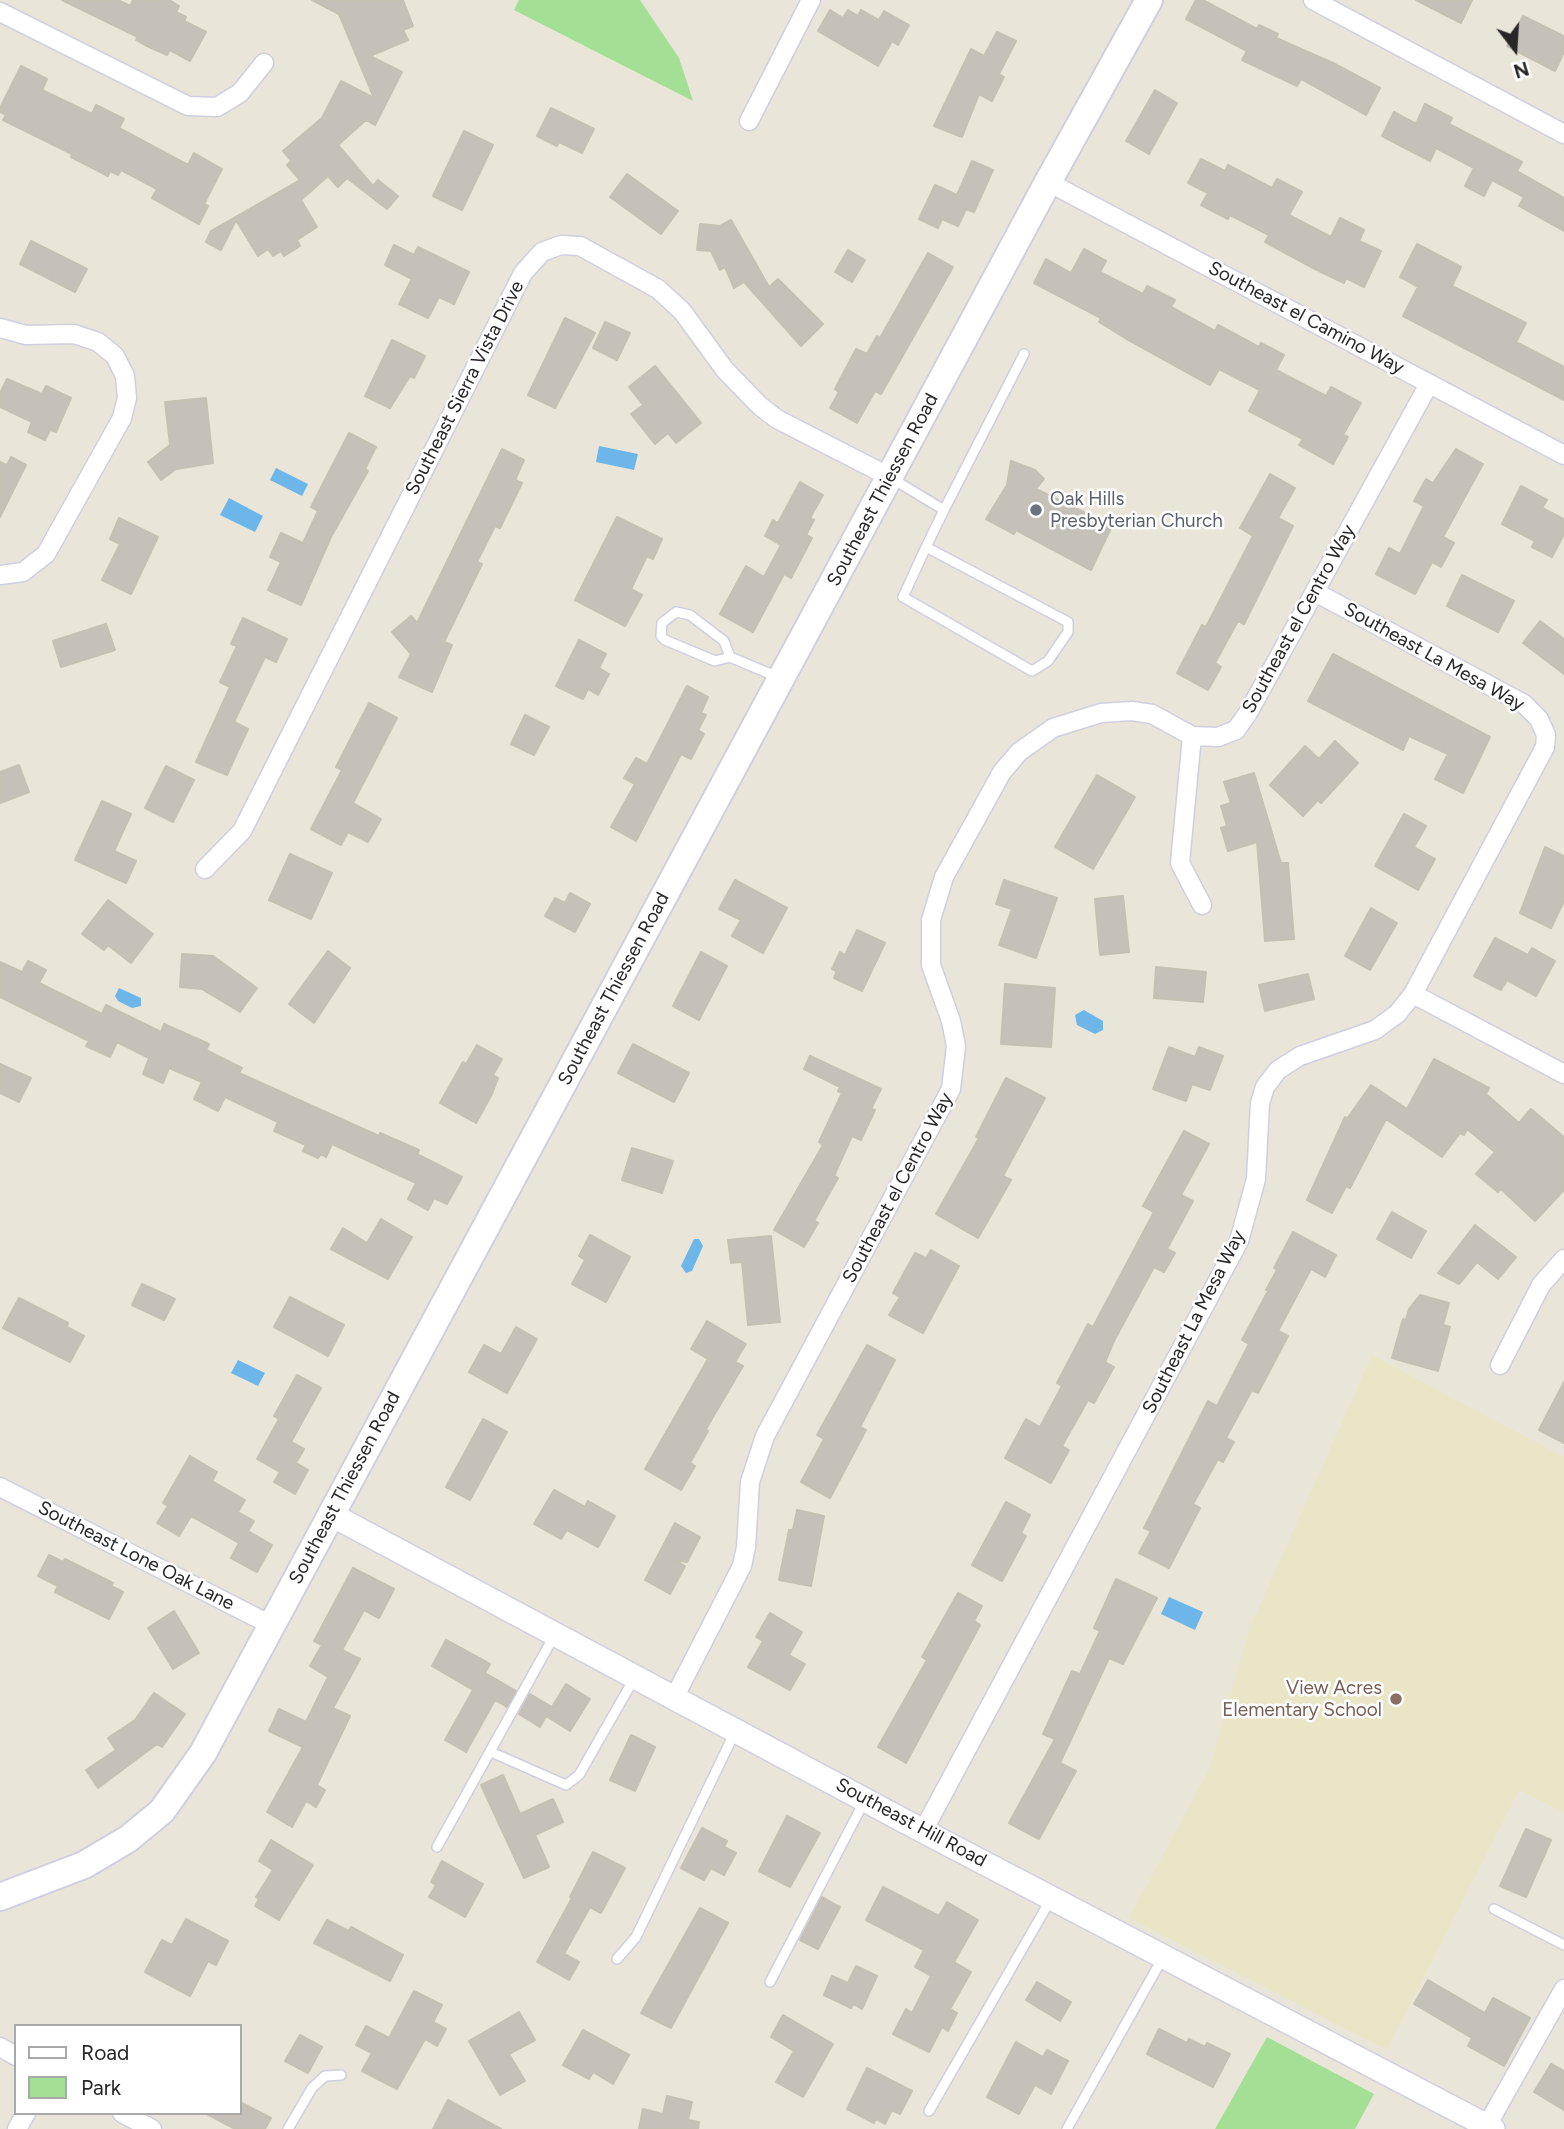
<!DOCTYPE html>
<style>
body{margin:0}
#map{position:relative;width:1564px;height:2129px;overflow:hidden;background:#eae5d9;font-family:Figtree,sans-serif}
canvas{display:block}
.legend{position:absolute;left:14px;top:2024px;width:228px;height:91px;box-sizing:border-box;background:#fff;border:2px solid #a9a9a9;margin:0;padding:9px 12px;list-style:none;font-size:21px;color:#272727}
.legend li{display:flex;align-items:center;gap:14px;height:35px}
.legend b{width:35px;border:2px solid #a9a9a9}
.north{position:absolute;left:1480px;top:14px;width:70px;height:70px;-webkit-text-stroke:5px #fff;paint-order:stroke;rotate:163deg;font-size:19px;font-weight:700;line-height:28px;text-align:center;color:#272727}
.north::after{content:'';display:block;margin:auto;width:24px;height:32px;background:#272727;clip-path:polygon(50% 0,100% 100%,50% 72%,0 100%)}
</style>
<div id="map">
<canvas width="1564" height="2129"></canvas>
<ul class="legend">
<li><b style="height:9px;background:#fff"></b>Road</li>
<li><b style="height:19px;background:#a4df96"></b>Park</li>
</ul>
<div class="north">N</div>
</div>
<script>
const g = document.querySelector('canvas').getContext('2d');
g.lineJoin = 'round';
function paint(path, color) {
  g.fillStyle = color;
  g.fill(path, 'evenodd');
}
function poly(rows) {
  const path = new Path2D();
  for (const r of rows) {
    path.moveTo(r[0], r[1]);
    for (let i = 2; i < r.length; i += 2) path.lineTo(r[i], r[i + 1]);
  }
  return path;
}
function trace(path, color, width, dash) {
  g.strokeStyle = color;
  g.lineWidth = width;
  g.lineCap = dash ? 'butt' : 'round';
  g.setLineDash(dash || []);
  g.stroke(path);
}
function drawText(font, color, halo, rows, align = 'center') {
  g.font = font + ' Figtree,sans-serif';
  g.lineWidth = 5;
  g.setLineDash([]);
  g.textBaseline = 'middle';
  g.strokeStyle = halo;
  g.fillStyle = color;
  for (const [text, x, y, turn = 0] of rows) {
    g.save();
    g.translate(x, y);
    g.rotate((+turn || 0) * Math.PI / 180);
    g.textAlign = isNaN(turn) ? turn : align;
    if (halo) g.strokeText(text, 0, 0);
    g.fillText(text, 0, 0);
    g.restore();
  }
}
paint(poly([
 [1372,1355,1564,1457,1564,1813,1519,1790,1387,2050,1129,1918,1209,1769,1249,1629]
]), '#ebe5c8');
paint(poly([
 [519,0,640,0,679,58,693,101,514,10],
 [1267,2037,1374,2094,1355,2129,1215,2129]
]), '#a4df96');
paint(poly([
 [599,446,638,454,634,470,596,462],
 [276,468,308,484,302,496,270,480],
 [229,498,263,516,255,532,220,515],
 [119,988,141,998,141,1006,132,1008,118,1001,115,996],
 [1084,1010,1103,1021,1103,1030,1095,1034,1077,1025,1075,1015],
 [694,1239,699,1239,703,1246,692,1271,686,1273,681,1266],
 [238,1360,265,1373,258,1386,231,1373],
 [1169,1597,1203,1612,1195,1630,1161,1614]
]), '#6db6ea');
const building = poly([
 [62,0,118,0,130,6,133,0,169,0,179,6,176,12,186,17,184,21,206,32,190,61,170,50,167,55,145,45,136,40,138,37,62,0],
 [312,0,403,0,413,26,403,30,408,40,370,56,402,72,375,125,366,120,338,145,373,186,378,180,398,196,387,209,347,178,338,187,328,176,301,200,317,227,297,240,300,246,284,256,281,251,273,256,268,249,258,256,236,220,221,250,206,242,211,231,300,180,287,165,291,161,283,151,322,118,341,81,374,98,339,14,312,0],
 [1196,0,1203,0,1257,29,1259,25,1278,34,1276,38,1333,63,1380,88,1366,115,1301,79,1297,86,1242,60,1247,51,1186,19,1196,0],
 [1416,0,1472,0,1461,23,1416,0],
 [830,10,843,18,848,10,858,16,861,10,879,20,884,11,909,25,898,45,892,41,878,66,818,31,830,10],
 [1523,16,1564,36,1564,52,1555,71,1507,46,1523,16],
 [997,32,1016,41,999,74,1004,77,992,101,979,94,962,137,934,126,971,49,984,56,997,32],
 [21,66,47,79,42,90,92,114,96,105,124,119,119,128,188,165,194,153,222,169,204,204,208,206,199,224,152,198,157,189,121,170,118,175,110,171,108,176,71,157,72,154,3,120,6,115,0,112,0,108,21,66],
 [1155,90,1177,103,1149,154,1126,141,1155,90],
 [1425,104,1452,118,1449,124,1522,162,1517,171,1564,198,1564,231,1519,206,1524,197,1492,180,1484,196,1465,186,1474,168,1436,148,1430,161,1382,136,1394,112,1416,124,1425,104],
 [551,108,594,129,582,153,559,142,557,146,537,136,551,108],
 [464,131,493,145,462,210,433,196,464,131],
 [1201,159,1225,171,1228,165,1272,188,1277,179,1302,192,1289,215,1331,237,1340,218,1364,230,1359,241,1381,251,1364,287,1346,278,1344,283,1315,269,1265,242,1269,235,1230,215,1228,219,1201,205,1208,193,1188,183,1201,159],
 [972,161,993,170,974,212,966,209,958,226,942,219,938,228,919,219,935,185,957,195,972,161],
 [627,174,678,211,661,234,610,197,627,174],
 [731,220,769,287,778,279,823,324,801,346,744,282,734,288,725,267,720,270,711,251,697,250,700,224,720,226,731,220],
 [31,241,87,269,75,292,20,264,31,241],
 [1417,244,1461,267,1452,286,1526,323,1516,342,1564,367,1564,400,1403,316,1418,287,1400,277,1417,244],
 [394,245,414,255,418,247,469,272,454,304,439,297,428,318,399,304,412,279,385,265,394,245],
 [1084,249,1106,261,1100,272,1143,294,1147,286,1175,300,1171,307,1215,331,1218,325,1259,347,1261,343,1284,355,1276,370,1326,396,1331,387,1361,403,1343,435,1348,437,1333,464,1299,445,1303,439,1249,411,1260,390,1219,369,1210,385,1125,338,1099,322,1101,318,1034,283,1046,259,1071,273,1084,249],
 [848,250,865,260,852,282,835,272,848,250],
 [928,253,953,267,881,394,875,391,857,423,830,408,839,392,835,389,856,349,867,354,877,336,880,338,928,253],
 [565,318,595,333,555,408,528,395,565,318],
 [605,322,630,333,617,360,593,348,605,322],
 [392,340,425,356,414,378,410,376,390,408,365,396,392,340],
 [655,366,701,423,676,443,668,433,655,444,631,414,643,405,629,387,655,366],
 [7,379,42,394,46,386,71,398,56,432,50,430,45,440,28,432,32,422,0,407,0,393,7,379],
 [206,398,213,463,176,469,161,480,148,462,170,445,165,402,206,398],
 [349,433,376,447,365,469,368,471,331,537,301,605,268,590,281,562,270,557,281,533,303,543,318,511,311,507,349,433],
 [502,449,524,460,515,480,522,483,500,528,495,526,477,562,482,564,444,642,452,645,432,692,399,677,411,654,392,632,411,616,417,623,502,449],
 [1456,449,1483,464,1443,537,1454,543,1441,567,1432,562,1415,594,1376,574,1389,548,1400,554,1424,506,1414,501,1426,479,1433,483,1456,449],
 [11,457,26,465,0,517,0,462,7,465,11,457],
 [1011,461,1035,470,1044,479,1036,489,1112,526,1091,570,1016,530,1014,534,986,519,1007,485,1011,461],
 [1270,474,1295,488,1278,518,1293,526,1244,624,1238,621,1215,663,1221,667,1208,690,1177,673,1202,625,1206,627,1253,536,1240,528,1270,474],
 [800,482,823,495,810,518,814,520,806,535,812,538,791,578,784,574,753,632,720,614,746,566,764,577,781,545,765,536,773,520,778,523,800,482],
 [1521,486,1547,500,1542,508,1564,519,1564,534,1552,557,1532,547,1535,541,1502,524,1521,486],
 [617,517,662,539,653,559,647,556,631,589,642,595,625,626,575,600,617,517],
 [119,518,158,537,131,594,102,580,120,544,110,539,119,518],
 [1462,575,1514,601,1498,632,1447,606,1462,575],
 [243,618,287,639,276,662,265,657,234,722,248,729,227,775,196,762,230,687,220,682,237,646,231,644,243,618],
 [1540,621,1564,639,1564,674,1523,643,1540,621],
 [106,624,115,650,61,667,53,641,106,624],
 [579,640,606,654,599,668,609,674,598,695,588,689,583,699,556,686,579,640],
 [1333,654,1490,737,1463,793,1435,779,1448,754,1409,736,1403,750,1308,701,1333,654],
 [687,686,708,697,701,713,706,715,698,730,704,734,691,759,681,754,636,841,611,827,635,784,624,778,636,758,647,764,687,686],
 [369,703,397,718,353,803,381,819,368,842,348,832,341,845,311,829,342,770,336,767,369,703],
 [525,715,549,727,534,755,511,744,525,715],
 [1335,741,1358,763,1321,803,1318,800,1303,816,1270,785,1305,746,1319,759,1335,741],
 [19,765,29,792,0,803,0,772,19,765],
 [166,766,194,780,173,822,145,808,166,766],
 [1254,773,1281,863,1288,863,1294,939,1265,941,1257,842,1228,851,1221,828,1227,826,1221,806,1231,803,1224,782,1254,773],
 [1097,775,1135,797,1093,869,1055,847,1097,775],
 [102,801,131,814,114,851,136,861,126,883,75,860,102,801],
 [1404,814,1426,826,1414,847,1435,859,1418,890,1375,866,1404,814],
 [1545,847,1564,856,1564,901,1551,928,1520,913,1545,847],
 [290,854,332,873,311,919,269,900,290,854],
 [735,880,787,908,763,953,732,936,741,920,719,909,735,880],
 [1004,880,1057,898,1036,958,999,945,1012,909,996,904,1004,880],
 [570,893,590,904,575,932,545,916,555,898,565,903,570,893],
 [1123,896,1129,952,1100,955,1095,899,1123,896],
 [108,900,153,934,131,963,108,945,104,950,82,934,108,900],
 [1371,908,1397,923,1370,970,1345,956,1371,908],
 [857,930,885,943,862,991,834,978,837,971,832,969,840,952,845,955,857,930],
 [1495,938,1528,955,1532,948,1555,961,1536,996,1507,980,1501,990,1474,976,1495,938],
 [328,951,350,968,314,1023,289,1004,328,951],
 [701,952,727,966,699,1020,673,1006,701,952],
 [182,954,213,956,257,988,240,1012,202,989,180,987,182,954],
 [28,961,46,970,39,983,102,1014,106,1005,161,1032,164,1024,209,1044,206,1050,242,1068,239,1073,379,1136,380,1133,419,1150,417,1154,462,1177,447,1204,434,1198,428,1210,408,1199,416,1183,332,1144,326,1157,321,1154,318,1158,303,1151,306,1145,274,1131,278,1122,225,1097,218,1111,194,1099,202,1082,169,1068,163,1083,143,1074,149,1058,117,1042,110,1057,86,1046,89,1041,0,997,0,962,22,972,28,961],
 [1156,967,1206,972,1203,1002,1154,998,1156,967],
 [1308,974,1314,999,1265,1011,1259,985,1308,974],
 [1005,984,1055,988,1051,1047,1001,1044,1005,984],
 [633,1044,689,1073,674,1102,618,1073,633,1044],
 [477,1045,502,1059,493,1075,498,1078,492,1094,476,1123,440,1103,463,1062,466,1064,477,1045],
 [1169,1047,1195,1057,1199,1047,1223,1056,1210,1090,1192,1084,1186,1101,1153,1089,1169,1047],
 [810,1056,881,1089,871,1109,875,1110,861,1140,852,1136,834,1176,838,1178,814,1221,818,1223,804,1247,774,1230,823,1145,819,1142,842,1093,838,1091,840,1087,804,1069,810,1056],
 [1434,1059,1489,1088,1486,1094,1519,1123,1531,1109,1564,1137,1564,1190,1535,1221,1501,1189,1498,1192,1476,1174,1495,1152,1467,1129,1464,1135,1460,1133,1442,1157,1386,1119,1350,1188,1346,1186,1332,1213,1307,1200,1345,1117,1347,1119,1371,1085,1407,1109,1434,1059],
 [0,1064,31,1078,19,1102,0,1093,0,1064],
 [1006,1078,1045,1098,1003,1176,1011,1180,978,1238,936,1214,979,1138,976,1137,1006,1078],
 [1184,1131,1209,1144,1181,1195,1193,1201,1167,1249,1175,1253,1164,1272,1154,1267,1115,1339,1105,1362,1114,1367,1094,1403,1088,1400,1062,1446,1069,1450,1051,1483,1005,1458,1026,1419,1040,1427,1062,1386,1057,1383,1088,1324,1093,1327,1154,1212,1143,1206,1184,1131],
 [632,1148,673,1161,662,1193,622,1180,632,1148],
 [1392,1212,1426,1231,1411,1258,1377,1239,1392,1212],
 [381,1219,412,1237,388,1279,331,1249,343,1228,367,1243,381,1219],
 [1475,1225,1516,1257,1498,1279,1477,1262,1459,1284,1438,1273,1475,1225],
 [1293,1232,1336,1255,1325,1277,1311,1269,1278,1331,1288,1336,1258,1393,1252,1390,1226,1438,1234,1442,1223,1462,1218,1459,1193,1504,1200,1508,1169,1568,1139,1553,1151,1531,1144,1528,1208,1401,1217,1406,1249,1344,1242,1340,1268,1291,1266,1290,1277,1270,1274,1268,1293,1232],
 [590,1235,630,1257,606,1302,572,1284,585,1260,579,1256,590,1235],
 [771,1236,780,1322,748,1325,742,1262,731,1263,728,1240,771,1236],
 [931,1250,959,1266,923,1333,889,1315,900,1297,893,1293,915,1253,926,1258,931,1250],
 [142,1284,175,1299,164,1320,132,1305,142,1284],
 [1420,1295,1449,1303,1443,1325,1450,1327,1438,1371,1392,1358,1403,1319,1406,1320,1409,1309,1420,1295],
 [290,1297,344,1325,328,1356,274,1327,290,1297],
 [19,1298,68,1323,67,1327,84,1336,70,1362,3,1328,19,1298],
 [707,1321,746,1344,735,1362,743,1366,706,1429,708,1431,690,1463,695,1466,681,1490,645,1469,708,1359,691,1349,707,1321],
 [516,1327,537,1339,507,1393,469,1372,484,1345,501,1354,516,1327],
 [867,1345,895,1360,860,1427,866,1430,830,1498,801,1482,824,1439,817,1435,867,1345],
 [297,1375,321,1388,291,1442,304,1449,296,1463,308,1470,295,1494,274,1482,280,1472,257,1459,279,1419,274,1416,297,1375],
 [1564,1382,1564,1443,1539,1430,1564,1382],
 [483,1419,507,1432,470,1500,446,1487,483,1419],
 [190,1456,217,1472,212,1481,245,1500,238,1512,254,1521,248,1531,272,1545,257,1572,231,1558,239,1543,191,1516,179,1536,157,1523,168,1506,163,1503,190,1456],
 [554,1490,585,1507,588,1501,615,1516,598,1547,567,1530,561,1539,534,1524,554,1490],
 [1006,1502,1030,1515,1021,1533,1026,1536,1002,1581,972,1565,1006,1502],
 [797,1510,824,1516,811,1586,779,1580,789,1530,793,1530,797,1510],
 [675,1523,700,1537,687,1562,675,1560,685,1566,670,1594,645,1580,675,1523],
 [49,1555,63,1562,65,1559,113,1583,111,1586,123,1592,109,1619,55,1592,58,1586,38,1576,49,1555],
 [353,1568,394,1589,379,1618,364,1610,342,1650,360,1659,333,1708,350,1716,317,1785,325,1790,316,1807,306,1801,292,1827,267,1812,303,1747,269,1731,279,1709,306,1722,328,1677,310,1666,322,1645,314,1641,353,1568],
 [1116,1579,1157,1598,1123,1664,1109,1658,1060,1763,1076,1771,1039,1839,1009,1823,1055,1739,1043,1734,1072,1671,1080,1674,1100,1631,1094,1628,1116,1579],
 [958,1593,982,1606,974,1621,980,1625,906,1763,878,1747,927,1660,922,1657,958,1593],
 [174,1611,199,1653,173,1669,148,1628,174,1611],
 [770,1613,802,1632,789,1655,805,1664,790,1690,748,1667,763,1641,756,1637,770,1613],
 [446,1640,490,1664,485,1673,516,1691,507,1707,495,1700,466,1752,445,1740,473,1690,432,1666,446,1640],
 [566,1684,590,1699,570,1731,546,1716,540,1727,519,1714,530,1694,552,1707,566,1684],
 [154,1693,185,1714,162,1747,157,1744,98,1788,86,1770,116,1750,108,1738,135,1720,154,1693],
 [631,1735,655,1747,635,1791,610,1780,631,1735],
 [503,1775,520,1814,553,1799,563,1822,535,1835,549,1867,524,1878,481,1785,503,1775],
 [787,1816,820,1833,790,1887,759,1871,787,1816],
 [702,1828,727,1841,724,1847,736,1853,724,1875,711,1868,704,1880,681,1868,702,1828],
 [1526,1829,1551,1840,1526,1897,1500,1886,1526,1829],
 [271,1840,313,1865,279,1920,255,1906,259,1899,256,1897,273,1870,259,1861,271,1840],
 [593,1852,625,1868,601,1913,590,1907,564,1954,579,1962,569,1980,537,1962,572,1898,570,1897,593,1852],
 [442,1861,483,1884,465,1917,429,1897,436,1885,431,1882,442,1861],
 [883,1887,939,1916,947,1902,978,1920,954,1962,971,1972,950,2009,957,2013,948,2031,942,2027,929,2052,893,2034,906,2009,912,2013,931,1976,915,1967,924,1950,866,1920,883,1887],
 [822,1897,840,1907,818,1949,800,1940,822,1897],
 [700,1908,728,1923,671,2028,641,2013,700,1908],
 [186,1919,228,1941,216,1965,208,1961,190,1996,145,1972,162,1940,172,1945,186,1919],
 [327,1920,349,1931,351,1927,403,1955,390,1981,314,1943,327,1920],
 [856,1966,877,1976,862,2009,853,2004,851,2008,824,1995,832,1976,848,1983,856,1966],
 [1428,1980,1485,2013,1493,1998,1530,2018,1504,2066,1468,2046,1472,2038,1414,2004,1428,1980],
 [1037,1982,1071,2002,1060,2021,1026,2000,1037,1982],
 [414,1991,442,2005,433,2022,446,2029,437,2046,425,2039,397,2089,362,2071,372,2053,356,2045,366,2026,389,2038,414,1991],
 [519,2012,535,2040,509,2054,525,2081,500,2095,469,2041,519,2012],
 [783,2015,833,2044,803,2097,776,2082,794,2051,771,2037,783,2015],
 [1159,2029,1187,2043,1189,2039,1205,2047,1207,2043,1230,2054,1213,2087,1147,2054,1159,2029],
 [583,2030,629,2055,613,2084,593,2072,589,2079,563,2065,583,2030],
 [300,2035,322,2047,308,2073,285,2061,300,2035],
 [1016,2042,1043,2057,1047,2050,1068,2061,1051,2094,1035,2085,1019,2114,987,2097,1016,2042],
 [1551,2064,1564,2071,1564,2110,1534,2092,1551,2064],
 [867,2068,912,2091,900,2114,892,2110,885,2124,876,2119,874,2123,847,2109,867,2068],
 [667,2096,692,2102,688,2120,699,2122,698,2129,639,2129,643,2109,663,2114,667,2096],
 [448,2100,501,2129,433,2129,448,2100],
 [240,2102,271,2118,265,2129,235,2129,205,2113,240,2113,240,2102]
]);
paint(building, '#c5c1b9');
trace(building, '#c4c1b3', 2);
const service = poly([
 [891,478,944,510,926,547,903,597,1032,671,1048,661,1068,632,1068,622,926,547],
 [944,510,1024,354],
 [730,657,724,641,690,615,676,612,662,623,661,636,665,640,715,661,730,657,780,678],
 [491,1752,566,1785,579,1775,635,1677],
 [437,1847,554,1636],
 [1494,1909,1564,1945],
 [617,1959,636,1937,735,1732],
 [770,1982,865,1800],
 [929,2111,1051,1899],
 [288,2129,312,2088,325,2076,341,2075],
 [1067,2129,1162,1959]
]);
const minor = poly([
 [1313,0,1564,134],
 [0,12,188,106,217,107,240,93,264,63],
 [749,121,811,0],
 [1048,182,1564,455],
 [0,328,26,335,74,334,98,342,115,356,125,376,127,398,122,418,46,554,23,572,0,575],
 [1192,736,1180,863,1202,905],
 [205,869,242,831,523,273,542,252,561,245,580,246,658,289,682,311,725,370,760,406,777,419,890,477],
 [1413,994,1564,1074],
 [1500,1365,1541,1285,1564,1259],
 [0,1487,271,1625],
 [674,1698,742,1566,746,1547,750,1482,765,1436,951,1089,956,1046,951,1021,931,965,931,920,944,877,1002,772,1019,752,1053,728,1101,713,1132,711,1152,714,1192,736,1218,737,1236,730,1248,713,1429,384],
 [923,1831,1239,1241,1256,1179,1260,1103,1265,1087,1278,1070,1300,1056,1375,1030,1397,1014,1413,994,1545,747,1546,735,1539,719,1524,704,1315,592],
 [0,2047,16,2056],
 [122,2113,152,2129],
 [17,2129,26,2113],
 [1485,2129,1564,1989]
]);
const tertiary = poly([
 [330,1514,923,1831,1493,2129]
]);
const secondary = poly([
 [0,1897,84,1865,128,1839,162,1811,203,1753,1048,182,1149,0]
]);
trace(service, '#cecfe0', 12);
trace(minor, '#cecfe0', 21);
trace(tertiary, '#cecfe0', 26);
trace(secondary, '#cecfe0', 30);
trace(service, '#fff', 9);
trace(minor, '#fff', 18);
trace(tertiary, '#fff', 23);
trace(secondary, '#fff', 26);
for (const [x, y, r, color] of [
 [1036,510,7,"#6b7280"],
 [1396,1699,7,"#8d6e63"]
]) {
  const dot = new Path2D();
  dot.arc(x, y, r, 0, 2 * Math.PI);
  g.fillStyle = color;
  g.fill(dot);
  trace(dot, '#fff', 2.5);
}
drawText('19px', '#272727', '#fff', [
 ["Southeast el Camino Way",1306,318,28],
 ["Southeast Sierra Vista Drive",465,388,-63],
 ["Southeast Thiessen Road",883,490,-62],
 ["Southeast el Centro Way",1299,619,-61],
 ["Southeast La Mesa Way",1434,657,29],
 ["Southeast Thiessen Road",614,989,-62],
 ["Southeast el Centro Way",898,1188,-62],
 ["Southeast La Mesa Way",1194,1322,-63],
 ["Southeast Thiessen Road",345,1488,-62],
 ["Southeast Lone Oak Lane",136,1556,27],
 ["Southeast Hill Road",911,1823,28]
]);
drawText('19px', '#5b616d', '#fff', [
 ["Oak Hills",1050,499],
 ["Presbyterian Church",1050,521]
], 'left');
drawText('19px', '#785e54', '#fff', [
 ["View Acres",1382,1688],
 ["Elementary School",1382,1710]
], 'right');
</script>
